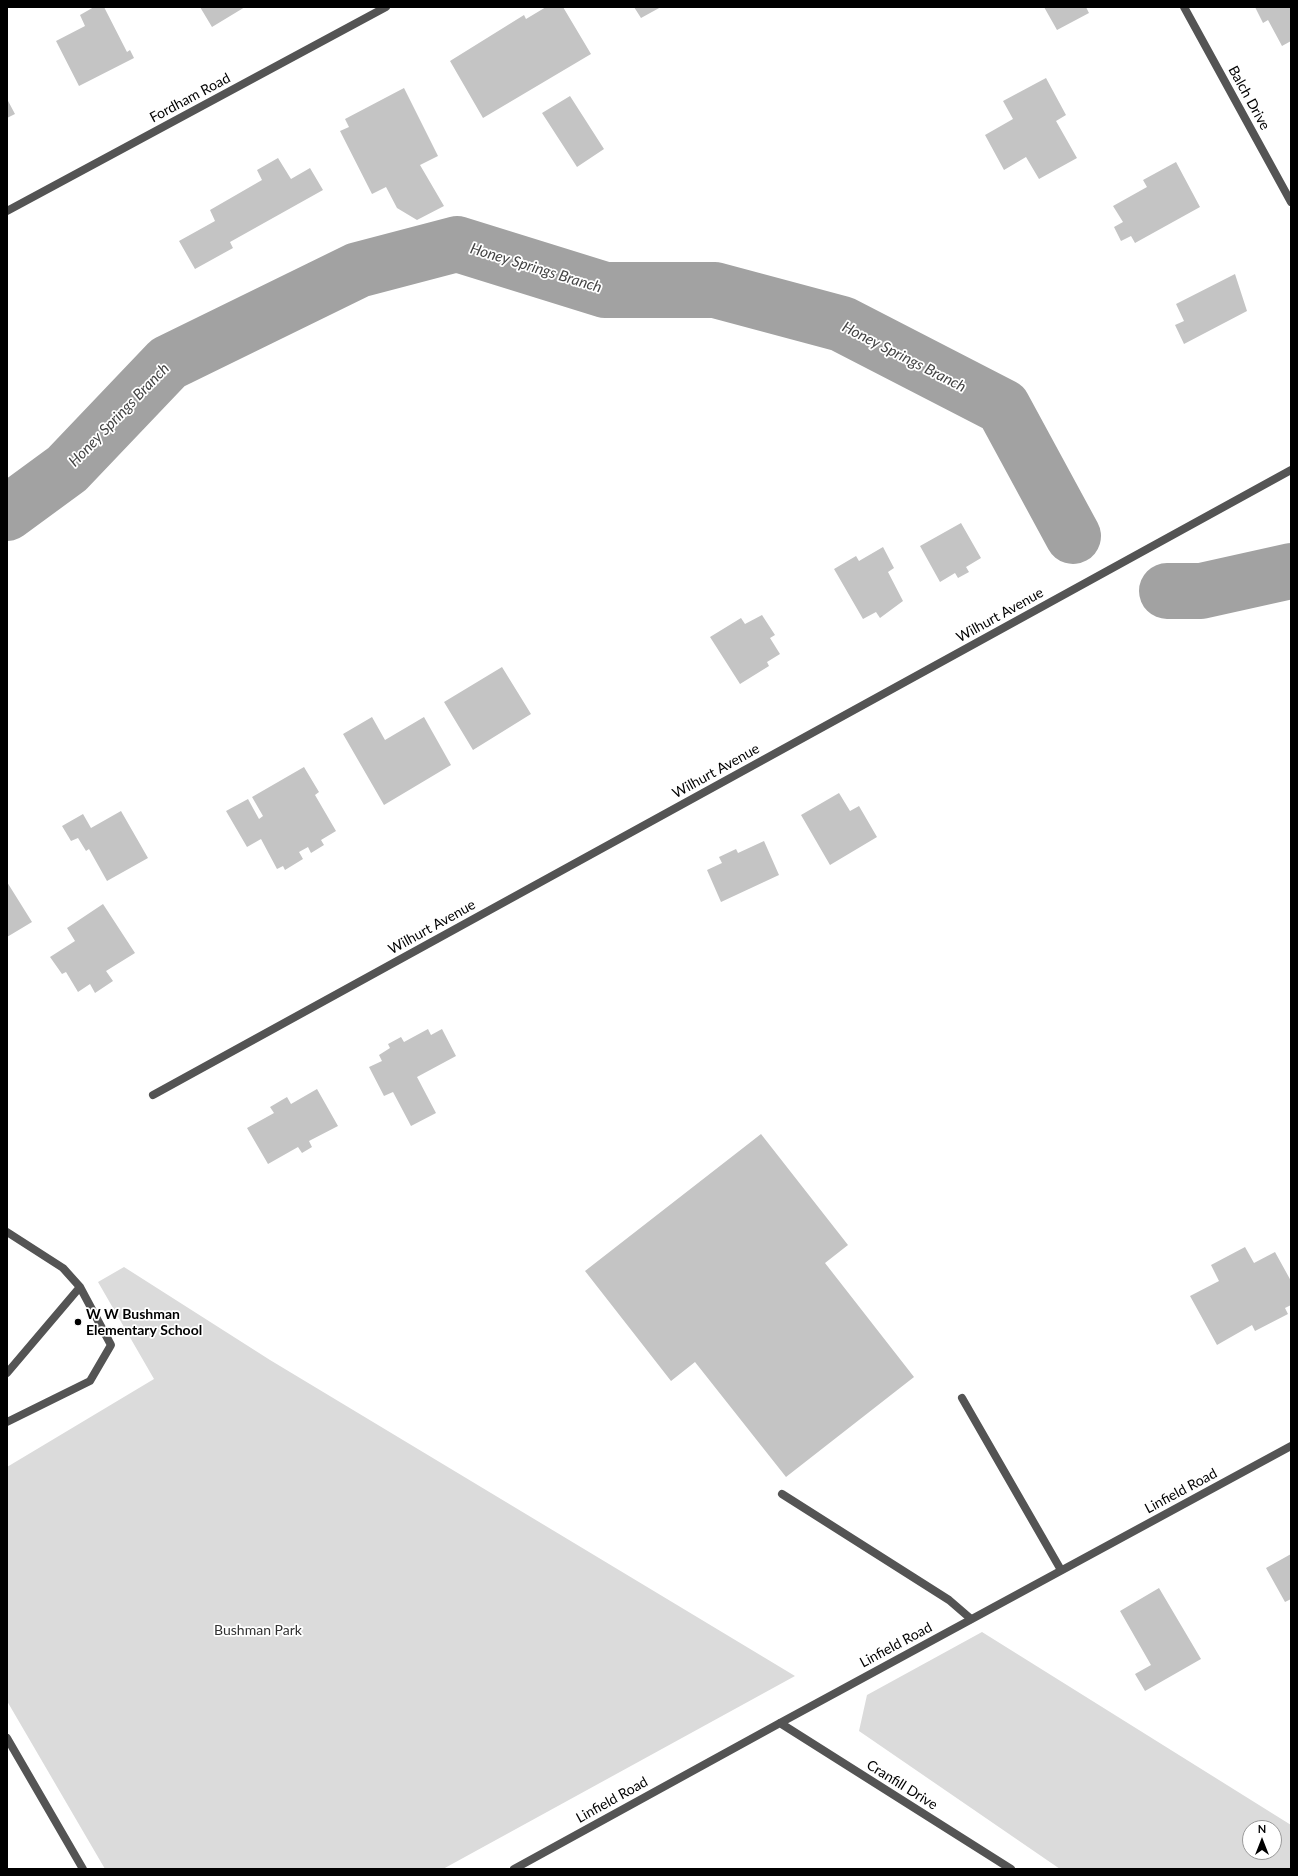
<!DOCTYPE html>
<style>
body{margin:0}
#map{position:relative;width:1298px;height:1876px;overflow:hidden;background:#fff;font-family:Lato,sans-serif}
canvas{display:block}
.frame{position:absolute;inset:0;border:8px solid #000;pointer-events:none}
.north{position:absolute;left:1242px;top:1820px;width:40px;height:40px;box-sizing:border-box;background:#fff;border:1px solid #999;border-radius:50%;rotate:0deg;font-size:11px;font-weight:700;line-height:16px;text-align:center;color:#000}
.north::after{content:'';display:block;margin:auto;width:14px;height:18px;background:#000;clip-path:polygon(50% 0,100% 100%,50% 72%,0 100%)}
</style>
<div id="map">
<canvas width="1298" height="1876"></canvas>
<div class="frame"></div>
<div class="north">N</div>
</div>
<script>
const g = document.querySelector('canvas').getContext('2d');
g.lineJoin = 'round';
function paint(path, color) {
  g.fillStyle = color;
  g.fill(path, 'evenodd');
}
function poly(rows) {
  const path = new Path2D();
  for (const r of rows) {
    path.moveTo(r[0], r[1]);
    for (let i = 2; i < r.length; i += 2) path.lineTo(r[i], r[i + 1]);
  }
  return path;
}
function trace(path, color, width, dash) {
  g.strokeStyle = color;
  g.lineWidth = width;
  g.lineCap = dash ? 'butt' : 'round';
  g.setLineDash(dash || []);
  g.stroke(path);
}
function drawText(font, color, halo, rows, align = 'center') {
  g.font = font + ' Lato,sans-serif';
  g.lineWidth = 3.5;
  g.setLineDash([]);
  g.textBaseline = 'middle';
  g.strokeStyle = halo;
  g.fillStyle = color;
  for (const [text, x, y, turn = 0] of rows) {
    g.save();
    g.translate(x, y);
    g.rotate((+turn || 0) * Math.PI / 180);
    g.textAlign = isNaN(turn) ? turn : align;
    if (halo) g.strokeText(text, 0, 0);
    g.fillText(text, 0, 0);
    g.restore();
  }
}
paint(poly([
 [124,1267,270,1360,795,1676,443,1869,105,1869,7,1701,7,1467,154,1379,98,1282],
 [982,1632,1291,1825,1291,1869,1060,1869,859,1731,867,1695],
 [1250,1828,1274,1828,1274,1852,1250,1852]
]), '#dbdbdb');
trace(poly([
 [7,513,67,469,168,363,358,270,457,244,605,290,715,290,842,324,1003,407,1073,536],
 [1167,591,1201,591,1291,571]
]), '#a2a2a2', 56);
paint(poly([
 [94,7,104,7,127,52,130,50,134,58,79,86,56,41,85,26,80,15],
 [200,7,245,7,212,27],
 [546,7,563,7,591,54,483,118,450,61,524,15,526,19],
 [634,7,661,7,641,18],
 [1044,7,1086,7,1089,13,1057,30],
 [1255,7,1291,7,1291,41,1282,46,1268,20,1263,23],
 [1046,78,1066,115,1056,121,1077,158,1039,179,1026,157,1004,170,985,135,1013,119,1003,101],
 [404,88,438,156,420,165,444,206,417,220,397,208,386,187,372,194,340,131,349,127,345,119],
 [570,96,604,149,577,167,542,113],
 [7,99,15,114,7,118],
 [278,158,291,179,310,168,323,190,230,242,233,248,195,269,179,241,215,221,210,210,262,180,257,170],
 [1176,162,1200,207,1135,243,1131,236,1121,241,1114,227,1123,222,1113,206,1147,187,1143,180],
 [1235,274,1247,311,1184,344,1175,325,1184,321,1176,304],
 [961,523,981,558,966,567,969,572,958,578,955,573,940,582,920,546],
 [883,547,894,568,888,572,903,601,880,618,876,612,863,619,834,569,856,556,859,561],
 [762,615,775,635,770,638,780,654,767,662,769,666,740,684,710,637,741,618,745,624],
 [502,667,531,714,473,750,444,702],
 [372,717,385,740,424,717,451,765,384,805,343,734],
 [304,767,319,792,315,795,336,831,321,840,324,845,311,853,308,847,299,852,303,859,285,870,283,866,277,869,261,839,247,847,226,811,248,799,259,819,263,816,252,797],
 [839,793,850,811,859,806,877,837,830,865,801,815],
 [121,811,148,858,107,881,89,849,86,851,78,838,71,841,62,826,83,814,91,828],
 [764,841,779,875,721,902,707,870,722,863,719,857,736,849,738,853],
 [7,882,32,922,7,937],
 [103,904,135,953,106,971,113,981,95,993,90,984,78,992,66,972,62,974,50,957,75,941,67,928],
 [428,1029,431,1035,442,1029,456,1056,417,1077,436,1113,411,1126,393,1092,384,1096,369,1067,382,1061,379,1055,390,1048,388,1044,401,1037,404,1042],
 [317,1089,338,1126,309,1141,312,1147,302,1153,298,1147,268,1164,247,1128,274,1113,270,1107,287,1097,291,1104],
 [761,1134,848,1245,825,1263,914,1377,786,1477,695,1362,671,1381,585,1271],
 [1245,1247,1254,1263,1275,1252,1291,1281,1291,1305,1285,1308,1288,1314,1255,1331,1252,1325,1217,1345,1190,1296,1219,1281,1211,1265],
 [1291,1554,1291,1599,1285,1602,1266,1568],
 [1159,1588,1201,1659,1145,1691,1135,1674,1151,1665,1120,1611]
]), '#c4c4c4');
trace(poly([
 [7,1232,63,1268,80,1287,111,1345,90,1381,7,1422],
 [7,1373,80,1287],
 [962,1398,1061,1570],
 [782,1494,949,1600,971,1619],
 [7,1738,83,1869]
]), '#545454', 8);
trace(poly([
 [1184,7,1291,202],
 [153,1095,1291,470],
 [780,1723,1011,1869],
 [514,1869,780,1723,1291,1446]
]), '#545454', 8);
trace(poly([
 [7,211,386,7]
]), '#545454', 8);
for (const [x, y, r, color] of [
 [78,1322,4,"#000"]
]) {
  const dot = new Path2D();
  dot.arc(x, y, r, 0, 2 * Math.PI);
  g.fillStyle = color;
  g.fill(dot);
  trace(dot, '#fff', 1.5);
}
drawText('14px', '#000', '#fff', [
 ["Fordham Road",190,98,-28],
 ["Balch Drive",1249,98,61],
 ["Wilhurt Avenue",1000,615,-29],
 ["Wilhurt Avenue",716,771,-29],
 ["Wilhurt Avenue",432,927,-29],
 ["Linfield Road",1181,1491,-28],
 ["Linfield Road",896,1645,-28],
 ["Cranfill Drive",902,1785,32],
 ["Linfield Road",612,1800,-29]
]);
drawText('bold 14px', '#000', '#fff', [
 ["W W Bushman",86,1314],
 ["Elementary School",86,1330]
], 'left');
drawText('14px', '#323232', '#fff', [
 ["Bushman Park",258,1630]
]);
drawText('italic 15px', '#434343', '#fff', [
 ["Honey Springs Branch",536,268,17],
 ["Honey Springs Branch",904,357,27],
 ["Honey Springs Branch",119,415,-46]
]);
</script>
